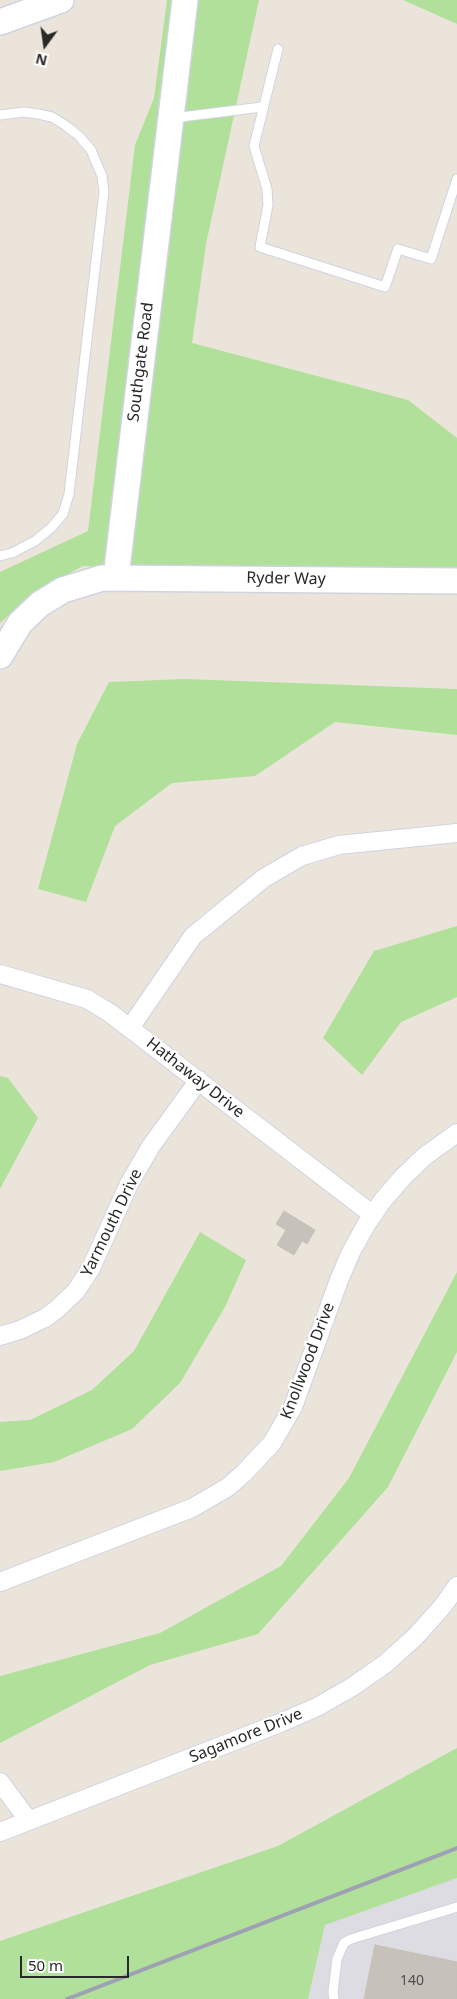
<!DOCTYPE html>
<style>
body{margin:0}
#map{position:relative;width:457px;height:1999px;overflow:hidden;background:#ebe4db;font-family:"Noto Sans",sans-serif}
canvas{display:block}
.north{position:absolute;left:20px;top:20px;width:50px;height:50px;-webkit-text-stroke:4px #fff;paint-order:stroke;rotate:194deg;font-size:14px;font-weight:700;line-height:20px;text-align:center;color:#292929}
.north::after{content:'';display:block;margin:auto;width:18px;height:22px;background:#292929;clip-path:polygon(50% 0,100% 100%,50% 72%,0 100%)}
.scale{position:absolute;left:20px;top:1956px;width:109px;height:22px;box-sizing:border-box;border:2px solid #292929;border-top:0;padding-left:6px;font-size:15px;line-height:18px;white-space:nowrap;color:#292929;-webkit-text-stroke:4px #fff;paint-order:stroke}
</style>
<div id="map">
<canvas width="457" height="1999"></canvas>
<div class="north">N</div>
<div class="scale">50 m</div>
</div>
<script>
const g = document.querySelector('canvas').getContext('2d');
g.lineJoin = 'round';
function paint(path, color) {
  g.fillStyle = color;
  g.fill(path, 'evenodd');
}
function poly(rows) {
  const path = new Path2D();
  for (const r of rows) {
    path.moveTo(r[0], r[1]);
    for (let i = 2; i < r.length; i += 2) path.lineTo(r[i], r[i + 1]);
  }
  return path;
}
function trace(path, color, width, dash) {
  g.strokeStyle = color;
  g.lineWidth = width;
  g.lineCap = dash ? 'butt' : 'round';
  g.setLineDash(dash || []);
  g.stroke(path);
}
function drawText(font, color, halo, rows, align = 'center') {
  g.font = font + ' "Noto Sans",sans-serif';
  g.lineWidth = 4.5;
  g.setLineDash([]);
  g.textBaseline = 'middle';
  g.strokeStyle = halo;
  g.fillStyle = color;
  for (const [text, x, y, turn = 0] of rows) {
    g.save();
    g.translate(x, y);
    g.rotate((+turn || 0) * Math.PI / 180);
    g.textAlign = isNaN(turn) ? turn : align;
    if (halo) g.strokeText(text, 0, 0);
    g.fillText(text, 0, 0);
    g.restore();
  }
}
paint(poly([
 [457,1878,457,1999,308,1999,325,1925]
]), '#dedce3');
paint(poly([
 [167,0,259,0,206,244,192,343,408,400,457,438,457,578,83,566,33,593,0,623,0,572,88,531,135,145,154,98],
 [403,0,457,0,457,24],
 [185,679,457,689,457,735,335,722,255,776,172,783,115,826,86,902,38,889,77,744,109,682],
 [457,926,457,997,401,1022,362,1075,323,1038,374,951],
 [0,1076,8,1078,38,1118,0,1189],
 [200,1232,246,1260,225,1307,180,1383,132,1429,54,1462,0,1471,0,1422,30,1420,92,1390,134,1351],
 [457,1272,457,1352,388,1487,258,1634,150,1665,0,1743,0,1676,160,1633,281,1566,349,1478],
 [457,1748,457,1878,325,1925,308,1999,0,1999,0,1941,278,1846]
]), '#b0e099');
const building = poly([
 [284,1211,315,1230,307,1244,302,1241,294,1255,277,1245,286,1230,276,1224,284,1211],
 [375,1945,457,1962,457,1999,364,1999,375,1945]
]);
paint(building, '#c6c1bb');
trace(building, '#c6c0b5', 1);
const lane = poly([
 [278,49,254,146,267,189,268,205,260,247,385,287,398,249,431,259,457,179],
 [0,115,24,112,38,114,52,117,65,125,79,136,91,150,102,176,104,192,69,494,63,514,51,528,35,541,12,553,0,556],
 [173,118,262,107],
 [334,1999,333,1992,337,1959,344,1943,351,1939,457,1907]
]);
const street = poly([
 [0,974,87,999,110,1013,373,1215],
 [130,1028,193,936,264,878,302,856,339,845,457,833],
 [0,1336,20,1330,45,1318,56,1310,76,1291,91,1268,129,1184,151,1146,199,1080],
 [0,1582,192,1508,228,1487,244,1473,272,1443,293,1407,339,1280,351,1252,366,1225,383,1200,403,1177,425,1156,457,1133],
 [0,1782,29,1821],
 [0,1832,280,1723,317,1707,352,1687,385,1664,415,1637,442,1607,457,1586]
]);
const secondary = poly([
 [0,22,61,0],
 [116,577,185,0],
 [0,656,20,623,40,604,63,590,102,578,457,581]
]);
trace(lane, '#d0d3e1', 11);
trace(street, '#d0d3e1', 20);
trace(secondary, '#d0d3e1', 28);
trace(lane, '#fff', 9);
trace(street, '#fff', 18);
trace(secondary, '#fff', 25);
trace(poly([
 [67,1999,457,1848]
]), '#9ea1b3', 4);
drawText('14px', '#504f4e', null, [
 ["140",412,1981]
]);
drawText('16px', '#292929', '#fff', [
 ["Southgate Road",141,362,-83],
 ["Ryder Way",286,579,1],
 ["Hathaway Drive",195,1078,38],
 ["Yarmouth Drive",112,1223,-64],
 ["Knollwood Drive",308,1361,-69],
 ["Sagamore Drive",246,1736,-22]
]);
</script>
